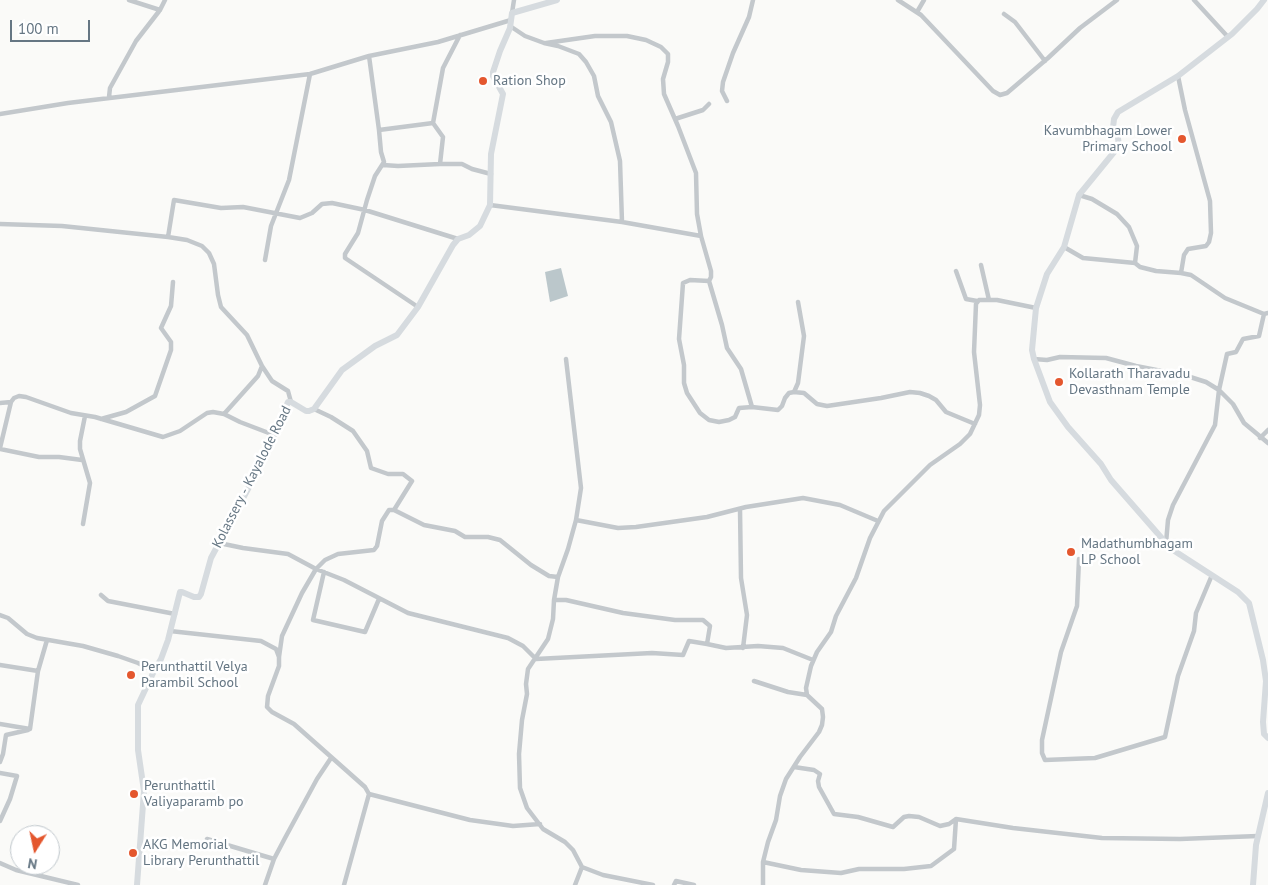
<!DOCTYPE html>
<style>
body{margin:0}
#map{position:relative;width:1268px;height:885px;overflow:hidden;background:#fafaf8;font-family:"PT Sans",sans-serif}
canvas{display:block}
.north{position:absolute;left:10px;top:825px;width:50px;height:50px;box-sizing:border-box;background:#fff;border:1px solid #c1c8cd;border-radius:50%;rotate:190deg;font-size:14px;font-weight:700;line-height:20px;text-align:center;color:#657683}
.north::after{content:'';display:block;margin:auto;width:18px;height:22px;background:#e4572e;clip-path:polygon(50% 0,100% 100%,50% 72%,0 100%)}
.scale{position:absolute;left:10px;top:20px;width:80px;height:22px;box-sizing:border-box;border:2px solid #657683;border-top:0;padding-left:6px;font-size:15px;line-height:18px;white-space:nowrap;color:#657683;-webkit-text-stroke:4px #fff;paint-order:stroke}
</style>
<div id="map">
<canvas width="1268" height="885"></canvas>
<div class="north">N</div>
<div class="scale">100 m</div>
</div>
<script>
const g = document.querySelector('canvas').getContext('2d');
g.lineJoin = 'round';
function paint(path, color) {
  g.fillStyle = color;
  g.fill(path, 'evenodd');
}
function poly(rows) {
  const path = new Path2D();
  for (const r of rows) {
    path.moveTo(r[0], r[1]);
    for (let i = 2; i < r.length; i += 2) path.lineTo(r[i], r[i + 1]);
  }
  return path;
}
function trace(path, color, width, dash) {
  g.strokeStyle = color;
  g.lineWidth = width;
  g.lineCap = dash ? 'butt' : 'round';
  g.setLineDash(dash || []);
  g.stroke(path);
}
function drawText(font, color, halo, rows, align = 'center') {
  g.font = font + ' "PT Sans",sans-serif';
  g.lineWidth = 5;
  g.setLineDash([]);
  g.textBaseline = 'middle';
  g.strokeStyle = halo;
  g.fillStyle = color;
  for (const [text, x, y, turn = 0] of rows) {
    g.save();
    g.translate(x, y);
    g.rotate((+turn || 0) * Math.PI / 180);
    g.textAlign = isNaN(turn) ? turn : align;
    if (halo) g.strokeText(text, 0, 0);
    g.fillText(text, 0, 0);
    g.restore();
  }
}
paint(poly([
 [561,268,568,296,550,302,545,272]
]), '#bbc7cb');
trace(poly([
 [129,0,160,10],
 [898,0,921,15,993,91,1000,95,1007,93,1048,58,1080,28,1117,0],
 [1194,0,1228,37],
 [917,12,924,0],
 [512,13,514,0],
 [1004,14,1015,22,1045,61],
 [510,26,525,36,544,43,558,46,579,54,586,62,594,76,598,96,611,122,620,161,622,222],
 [546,43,595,36,627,36,646,40,661,47,668,54,668,62,663,79,664,94,678,126,696,173,697,214,701,236],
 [369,56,379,130,381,152,384,162,375,176,367,200,358,233,345,254,345,258,418,307],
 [109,97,110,88,136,41,160,10,165,0],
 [727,101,722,91,723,82,733,53,749,17,753,0],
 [0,114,68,103,310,74,369,56,438,42,511,20],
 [675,119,703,110,709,104],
 [379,130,433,123,443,68,460,35],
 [440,164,462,164,472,169,491,174],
 [383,165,398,166,440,164,443,137,433,123],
 [1079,195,1092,199,1117,214,1129,227,1137,246,1135,263,1140,267,1156,271,1181,273,1184,255,1188,249,1206,246,1209,242,1211,233,1210,201,1185,110,1178,76],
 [490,205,622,222,701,236,711,271,711,277,709,281,690,280,683,283,679,339,684,365,684,383,687,393,700,413,709,420,719,422,729,420,735,417,739,408,752,407,778,410,782,406,785,398,789,393,794,392,804,393,817,404,827,406,881,398,910,392,920,393,929,396,936,400,946,412,975,424],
 [0,224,62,226,168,237,174,200,221,208,243,207,300,218,312,213,322,204,332,203,365,210,458,239],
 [168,237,187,240,202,246,209,253,214,264,218,295,221,307,247,335,262,366,258,376,224,414],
 [1064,247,1083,258,1135,263],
 [265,260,271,226,289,180,310,74],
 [981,265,989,300],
 [956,271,966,299,977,301],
 [1181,273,1191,275,1225,298,1264,314,1268,313],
 [709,281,722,325,727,348,741,369,752,407],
 [566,359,581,488,576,520,568,549,558,577,554,600,553,619,548,639,528,669,526,684,527,694,522,720,519,754,520,788,527,808,543,829,565,842,573,850,582,867,603,875,653,885],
 [1034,359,1047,360,1060,357,1106,358,1136,366,1187,376,1206,382,1219,390,1233,404,1244,423,1268,443],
 [262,366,272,381,288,391,291,402],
 [794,392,798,383,804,336,798,302],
 [0,403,11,402,14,398,19,396,26,397,71,413,95,417,163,437,180,431,207,413,213,412,224,414,240,422,274,435],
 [314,409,331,417,353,431,367,451,371,468,388,474,403,474,412,481,394,510],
 [101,419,126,412,155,396,171,350,171,342,161,328,171,306,173,282],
 [1260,438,1268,430],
 [0,448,11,402],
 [0,449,39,457,59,457,82,460],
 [740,509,741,578,747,615,743,648],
 [576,520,618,528,636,527,707,517,746,507,803,498,840,505,878,521],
 [83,524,90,483,80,449,80,441,85,416],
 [219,543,243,548,288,554,316,569,344,580,408,613,508,638,523,646,536,659,652,653,683,655,689,641,707,644,710,626,703,620,675,620,623,613,566,600,554,600],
 [1166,543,1168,520,1173,505,1215,425,1219,390,1227,354,1236,352,1243,339,1259,336,1264,314],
 [1079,559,1077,606,1061,652,1042,740,1042,753,1045,760,1095,758,1165,737,1178,676,1194,631,1196,613,1212,575],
 [324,572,313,620,365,632,379,599],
 [101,595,108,601,175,614],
 [0,615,8,618,27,634,37,638,83,646,118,656,138,663,154,671],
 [170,631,261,641,276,649,279,657],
 [707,644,726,648,758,646,783,648,813,660],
 [0,665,38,671],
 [754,681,788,692,807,695],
 [0,724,30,729,38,671,47,640],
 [0,762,3,754,6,735,28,730],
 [794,767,814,770,820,774,818,781,819,787,834,814,858,817,893,827,904,817,909,816,919,817,940,826,949,824,956,819,1013,828,1102,838,1180,839,1258,836],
 [0,773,17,776,10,799,0,821],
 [540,824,513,826,470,820,369,794,365,787,294,724,272,712,267,707,268,696,279,666,279,657,282,636,302,593,316,569,325,560,338,554,374,550,377,546,382,521,389,510,394,510,424,525,455,531,465,537,488,537,500,540,531,565,549,576,558,577],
 [207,839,274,859],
 [763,862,801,870,841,873,859,869,904,869,931,866,954,849,956,819],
 [0,863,16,870,78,885],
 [265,885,274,859,285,838,317,779,331,758],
 [344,885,369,794],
 [575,885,582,867],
 [674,885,676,881,694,885],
 [763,885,763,862,768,842,776,820,780,796,786,779,800,757,819,732,822,725,823,717,822,709,807,695,806,688,811,666,817,652,831,632,836,616,856,578,870,538,884,511,930,465,960,444,970,434,979,415,980,405,974,352,976,304,979,300,997,300,1036,308]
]), '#c3c8cc', 4.5);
trace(poly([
 [1264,0,1257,9,1232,34,1178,76,1118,112,1114,119,1113,128,1118,138,1119,146,1079,195,1064,247,1047,274,1036,308,1032,350,1034,359,1050,402,1068,427,1101,464,1111,480,1166,543,1173,550,1238,592,1249,603,1263,660,1266,681,1263,722,1264,734,1268,738],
 [137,885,144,791,138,750,138,705,154,671,161,659,168,640,180,592,182,592,194,597,199,597,201,594,211,558,264,459,288,402,291,402,306,411,309,411,314,409,342,370,375,346,397,335,418,307,453,245,458,239,469,235,480,226,490,205,491,154,503,94,493,76,493,72,500,51,510,28,512,13,557,0],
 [1253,885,1256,845,1268,793]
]), '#d6dbdf', 6);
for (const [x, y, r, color] of [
 [483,81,5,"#e4572e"],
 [1182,139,5,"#e4572e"],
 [1059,382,5,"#e4572e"],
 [1071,552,5,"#e4572e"],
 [131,675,5,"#e4572e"],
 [134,794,5,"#e4572e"],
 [133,853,5,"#e4572e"]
]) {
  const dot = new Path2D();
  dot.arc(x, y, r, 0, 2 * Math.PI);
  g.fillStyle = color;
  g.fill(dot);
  trace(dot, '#fff', 2);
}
drawText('14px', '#657683', '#fff', [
 ["Ration Shop",493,81],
 ["Kavumbhagam Lower",1172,131,"right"],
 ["Primary School",1172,147,"right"],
 ["Kollarath Tharavadu",1069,374],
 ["Devasthnam Temple",1069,390],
 ["Madathumbhagam",1081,544],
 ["LP School",1081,560],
 ["Perunthattil Velya",141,667],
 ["Parambil School",141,683],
 ["Perunthattil",144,786],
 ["Valiyaparamb po",144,802],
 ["AKG Memorial",143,845],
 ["Library Perunthattil",143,861]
], 'left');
drawText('14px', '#657683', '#fff', [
 ["Kolassery - Kayalode Road",252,477,-63]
]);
</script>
